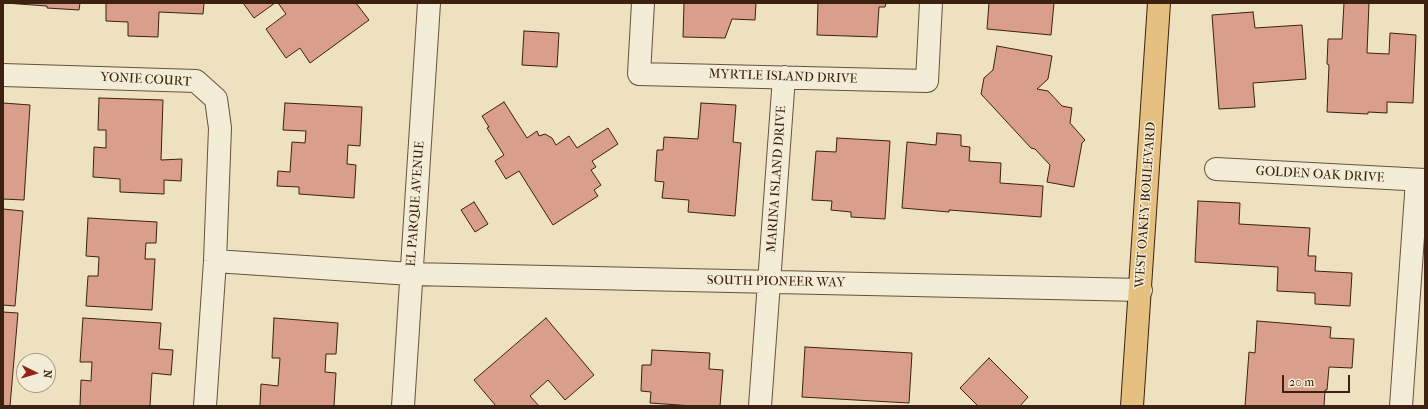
<!DOCTYPE html>
<style>
body{margin:0}
#map{position:relative;width:1428px;height:409px;overflow:hidden;background:#ede1c0;font-family:"IM FELL French Canon",serif}
canvas{display:block}
.frame{position:absolute;inset:0;border:4px solid #3c2110;pointer-events:none}
.north{position:absolute;left:16px;top:353px;width:40px;height:40px;box-sizing:border-box;background:#f3ecd6;border:1px solid #aa9b87;border-radius:50%;rotate:95deg;font-size:11px;font-weight:700;line-height:16px;text-align:center;color:#3c2110}
.north::after{content:'';display:block;margin:auto;width:14px;height:18px;background:#8f2418;clip-path:polygon(50% 0,100% 100%,50% 72%,0 100%)}
.scale{position:absolute;left:1282px;top:375px;width:68px;height:18px;box-sizing:border-box;border:2px solid #3c2110;border-top:0;padding-left:5px;font-size:12px;line-height:14px;white-space:nowrap;color:#3c2110;-webkit-text-stroke:3px #f3ecd6;paint-order:stroke}
</style>
<div id="map">
<canvas width="1428" height="409"></canvas>
<div class="frame"></div>
<div class="north">N</div>
<div class="scale">20 m</div>
</div>
<script>
const g = document.querySelector('canvas').getContext('2d');
g.lineJoin = 'round';
function paint(path, color) {
  g.fillStyle = color;
  g.fill(path, 'evenodd');
}
function poly(rows) {
  const path = new Path2D();
  for (const r of rows) {
    path.moveTo(r[0], r[1]);
    for (let i = 2; i < r.length; i += 2) path.lineTo(r[i], r[i + 1]);
  }
  return path;
}
function trace(path, color, width, dash) {
  g.strokeStyle = color;
  g.lineWidth = width;
  g.lineCap = dash ? 'butt' : 'round';
  g.setLineDash(dash || []);
  g.stroke(path);
}
function drawText(font, color, halo, rows, align = 'center') {
  g.font = font + ' "IM FELL French Canon",serif';
  g.lineWidth = 3;
  g.setLineDash([]);
  g.textBaseline = 'middle';
  g.strokeStyle = halo;
  g.fillStyle = color;
  for (const [text, x, y, turn = 0] of rows) {
    g.save();
    g.translate(x, y);
    g.rotate((+turn || 0) * Math.PI / 180);
    g.textAlign = isNaN(turn) ? turn : align;
    if (halo) g.strokeText(text, 0, 0);
    g.fillText(text, 0, 0);
    g.restore();
  }
}
const building = poly([
 [5,3,80,3,79,10,47,8,47,6,5,3],
 [106,3,204,3,203,14,159,12,158,37,128,36,128,22,106,21,106,3],
 [243,3,275,3,254,18,243,3],
 [278,3,356,3,369,20,310,63,300,48,286,58,266,29,286,14,278,3],
 [684,3,756,3,755,20,732,19,725,38,683,37,684,3],
 [818,3,886,3,885,7,879,7,877,37,817,35,818,3],
 [989,3,1054,3,1051,35,987,29,989,3],
 [1344,3,1369,3,1367,53,1389,54,1390,33,1416,35,1413,103,1387,102,1387,113,1368,112,1368,114,1327,112,1329,65,1327,64,1328,39,1342,39,1344,3],
 [1253,12,1255,28,1302,25,1306,79,1253,83,1255,107,1219,109,1212,15,1253,12],
 [524,31,559,33,557,67,522,65,524,31],
 [997,46,1052,56,1048,79,1037,89,1048,91,1062,106,1072,108,1070,123,1085,140,1082,143,1074,187,1047,182,1050,165,1035,149,1031,148,981,94,984,78,993,70,997,46],
 [99,98,163,100,161,160,182,159,181,181,164,180,164,194,120,192,120,179,93,177,94,147,106,148,106,130,98,130,99,98],
 [504,102,527,138,537,131,539,136,545,134,552,138,556,145,569,136,577,148,608,128,618,144,592,161,596,167,591,170,601,185,594,190,598,196,553,225,519,171,506,179,495,161,504,155,487,128,489,127,482,116,504,102],
 [3,103,30,105,24,200,3,199,3,103],
 [285,103,362,107,360,146,348,145,347,164,356,165,354,198,299,194,299,187,277,186,278,171,290,172,292,142,305,143,306,131,283,130,285,103],
 [701,103,736,105,733,142,741,143,735,216,688,212,689,200,662,198,664,182,655,181,657,150,663,150,664,137,698,139,701,103],
 [937,133,961,135,961,146,970,147,969,161,1001,163,1000,183,1043,186,1041,217,949,210,949,212,902,208,907,142,936,145,937,133],
 [837,138,890,141,885,219,851,217,851,212,831,210,832,201,812,200,816,151,836,152,837,138],
 [1198,201,1240,203,1239,224,1310,228,1308,256,1316,256,1315,271,1352,273,1350,306,1315,304,1315,293,1277,291,1278,267,1195,262,1198,201],
 [474,202,488,224,475,232,461,210,474,202],
 [3,209,23,211,15,306,3,305,3,209],
 [88,218,157,222,156,243,146,243,145,259,155,259,152,310,86,306,88,276,98,276,99,257,86,256,88,218],
 [3,312,18,313,10,406,3,406,3,312],
 [83,318,161,323,159,349,173,350,171,375,152,373,150,406,80,406,81,380,91,381,92,362,80,362,83,318],
 [274,318,338,323,336,354,326,354,325,372,336,373,334,406,260,406,261,384,278,386,280,358,272,358,274,318],
 [546,318,594,375,565,400,548,380,530,396,539,406,496,406,474,380,546,318],
 [1257,321,1331,327,1330,338,1354,339,1352,368,1329,367,1327,390,1325,390,1324,406,1245,406,1249,352,1255,353,1257,321],
 [805,347,912,353,909,403,802,397,805,347],
 [652,350,710,353,709,369,723,370,720,406,693,406,650,403,651,392,641,391,642,365,651,365,652,350],
 [989,358,1028,397,1020,406,978,406,960,388,989,358]
]);
paint(building, '#d99f8a');
trace(building, '#3c2110', 1);
const minor = poly([
 [643,3,639,74,927,81,931,3],
 [3,75,196,81,216,99,220,128,215,261,205,406],
 [1216,169,1425,180],
 [215,261,411,274,1141,290],
 [403,406,429,3],
 [760,406,784,77],
 [1401,406,1417,180]
]);
const major = poly([
 [1132,406,1159,3]
]);
trace(minor, '#68513c', 24);
trace(major, '#3c2110', 24);
trace(minor, '#f3ecd6', 22);
trace(major, '#e6c080', 22);
drawText('13px', '#3c2110', '#f3ecd6', [
 ["MYRTLE ISLAND DRIVE",783,77,2],
 ["YONIE COURT",146,80,3],
 ["GOLDEN OAK DRIVE",1320,175,3],
 ["MARINA ISLAND DRIVE",777,179,-86],
 ["EL PARQUE AVENUE",416,204,-86],
 ["WEST OAKEY BOULEVARD",1146,205,-86],
 ["SOUTH PIONEER WAY",776,282,1]
]);
</script>
